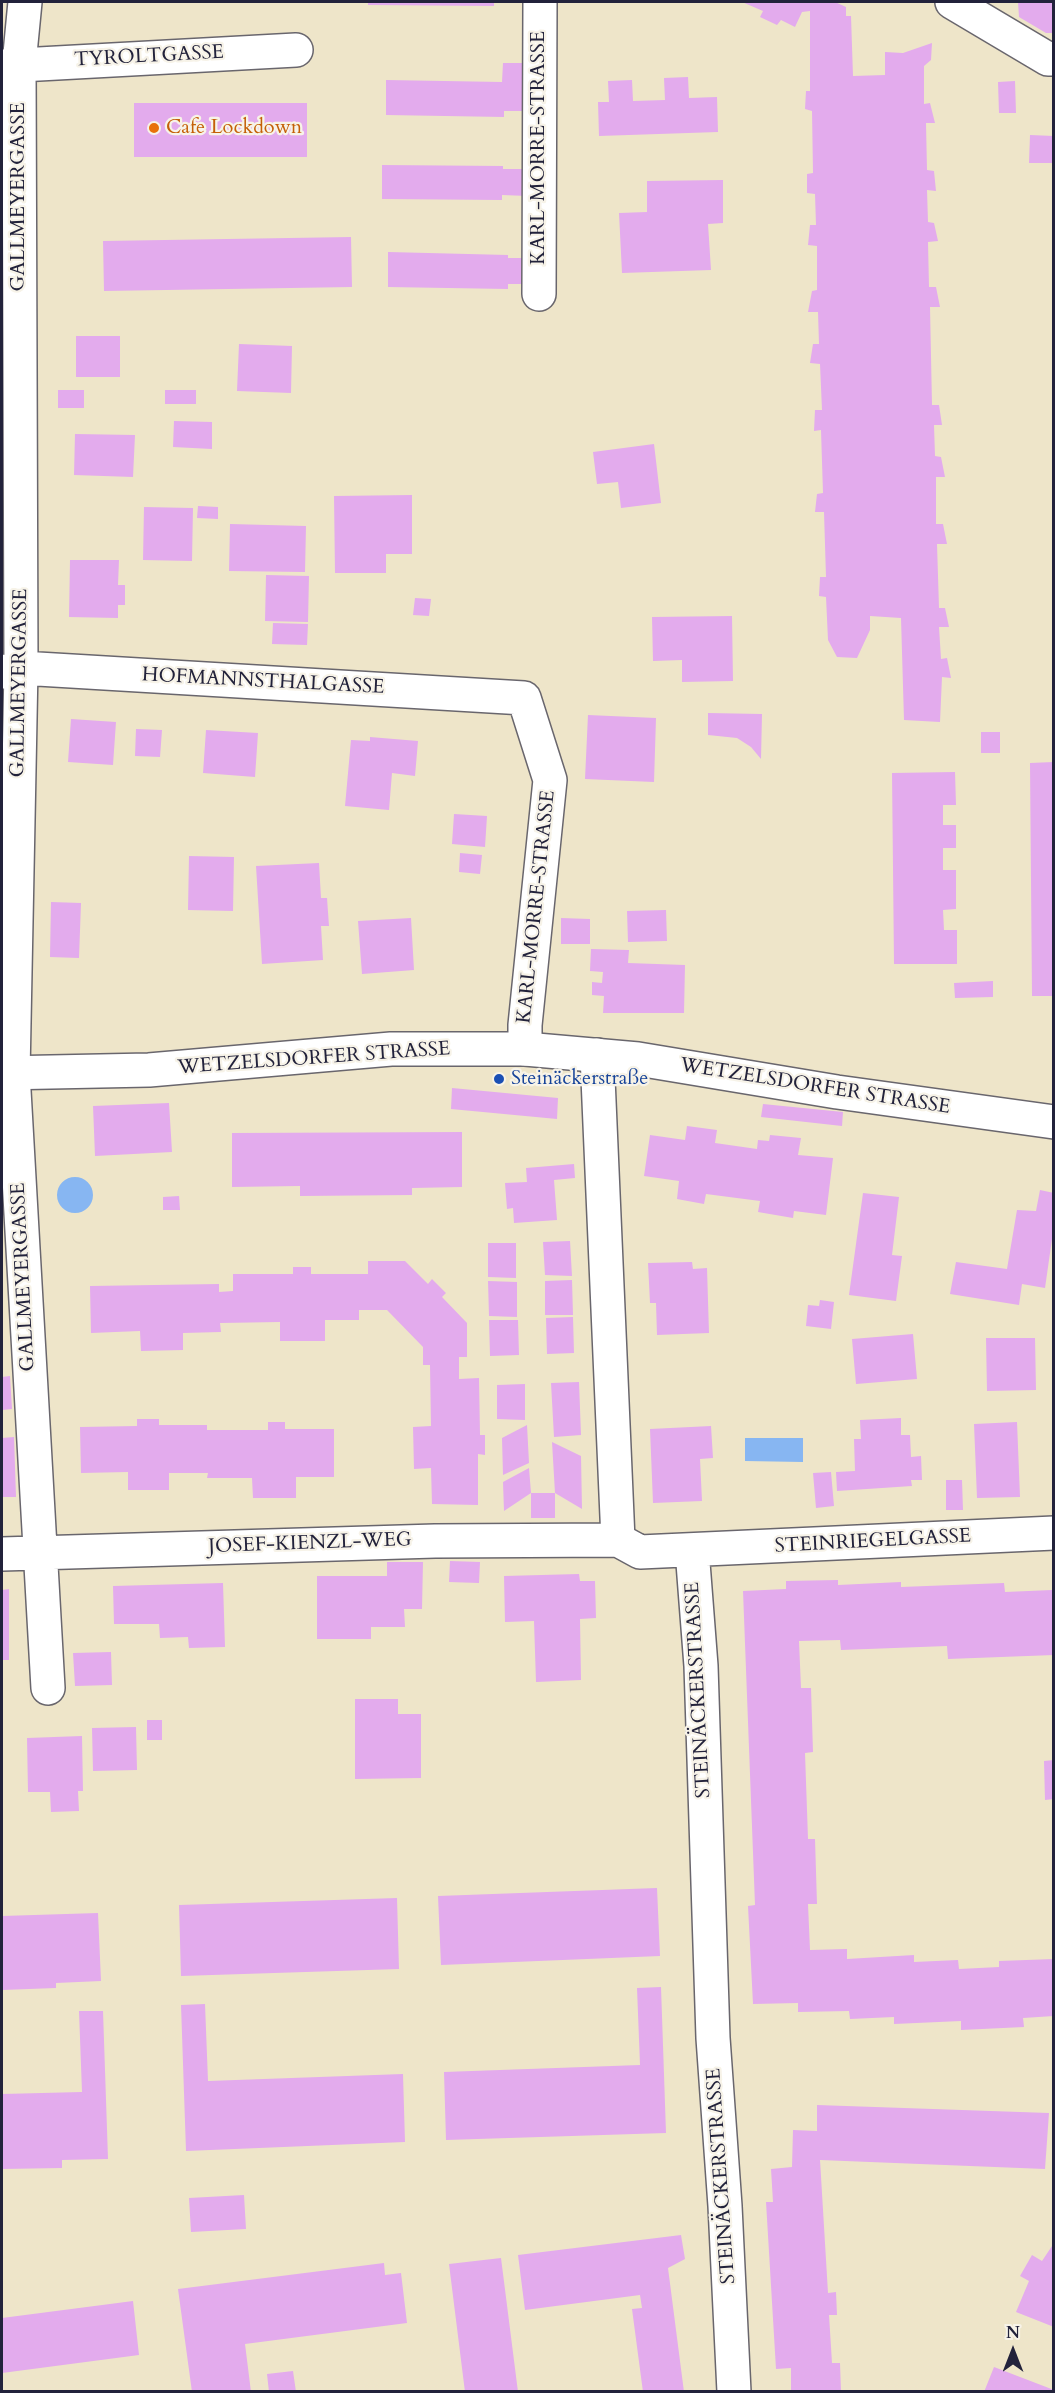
<!DOCTYPE html>
<meta charset="utf-8">
<style>
body{margin:0}
#map{position:relative;width:1055px;height:2393px;overflow:hidden;background:#eee5c9;font-family:Cardo,serif}
canvas{display:block}
.frame{position:absolute;inset:0;border:3px solid #22223b;pointer-events:none}
.north{position:absolute;left:983px;top:2321px;width:60px;height:60px;-webkit-text-stroke:4px #f7f3e8;paint-order:stroke;rotate:0deg;font-size:16px;font-weight:700;line-height:24px;text-align:center;color:#22223b}
.north::after{content:'';display:block;margin:auto;width:21px;height:27px;background:#22223b;clip-path:polygon(50% 0,100% 100%,50% 72%,0 100%)}
</style>
<div id="map">
<canvas width="1055" height="2393"></canvas>
<div class="frame"></div>
<div class="north">N</div>
</div>
<script>
const g = document.querySelector('canvas').getContext('2d');
g.lineJoin = 'round';
function paint(path, color) {
  g.fillStyle = color;
  g.fill(path, 'evenodd');
}
function poly(rows) {
  const path = new Path2D();
  for (const r of rows) {
    if (r.length === 3) {
      path.moveTo(r[0] + r[2], r[1]);
      path.arc(r[0], r[1], r[2], 0, 2 * Math.PI);
      continue;
    }
    path.moveTo(r[0], r[1]);
    for (let i = 2; i < r.length; i += 2) path.lineTo(r[i], r[i + 1]);
  }
  return path;
}
function trace(path, color, width, dash) {
  g.strokeStyle = color;
  g.lineWidth = width;
  g.lineCap = dash ? 'butt' : 'round';
  g.setLineDash(dash || []);
  g.stroke(path);
}
function drawText(font, color, halo, rows, align = 'center') {
  g.font = font + ' Cardo,serif';
  g.lineWidth = 4.5;
  g.setLineDash([]);
  g.textBaseline = 'middle';
  g.strokeStyle = halo;
  g.fillStyle = color;
  for (const [text, x, y, turn = 0] of rows) {
    g.save();
    g.translate(x, y);
    g.rotate((+turn || 0) * Math.PI / 180);
    g.textAlign = isNaN(turn) ? turn : align;
    if (halo) g.strokeText(text, 0, 0);
    g.fillText(text, 0, 0);
    g.restore();
  }
}
paint(poly([
 [75,1195,18],
 [745,1438,803,1438,803,1462,745,1461]
]), '#87b6f2');
paint(poly([
 [368,2,494,2,494,6,368,5],
 [742,2,835,2,846,7,846,16,851,16,853,76,885,75,885,52,903,53,932,43,931,60,924,66,924,104,930,103,935,123,926,123,927,170,934,171,936,191,927,190,928,222,934,223,938,241,928,242,929,287,936,287,940,307,930,307,932,405,939,405,942,425,934,425,935,456,941,457,945,477,936,477,936,524,943,524,947,544,937,544,939,608,945,608,949,627,939,627,941,659,947,658,951,678,942,677,940,722,904,720,901,618,870,616,870,630,857,658,837,657,828,640,826,597,819,596,820,577,826,577,824,512,815,512,817,494,823,493,821,430,814,431,815,410,822,410,820,364,810,363,813,344,819,344,818,312,808,312,812,291,817,290,817,246,808,245,810,225,816,225,815,194,807,193,807,174,813,173,812,111,805,109,806,91,810,91,810,11,802,12,795,27,781,20,777,25,760,17,763,11],
 [1018,2,1054,2,1054,33,1046,33,1019,17],
 [503,63,529,63,529,111,504,111,504,117,386,115,386,80,502,82],
 [688,77,689,98,717,97,718,132,599,136,598,102,609,102,608,81,632,80,633,101,665,100,664,78],
 [1015,81,1016,113,999,113,998,82],
 [134,103,307,103,307,157,134,157],
 [1030,135,1054,136,1054,163,1029,163],
 [382,165,503,166,503,169,529,169,528,196,502,195,502,200,382,199],
 [723,180,723,223,708,224,711,270,622,273,619,213,647,212,647,181],
 [351,237,352,287,104,291,103,241],
 [388,252,508,255,508,258,529,258,529,284,508,284,508,289,388,287],
 [76,336,120,336,120,377,76,377],
 [239,344,292,346,291,393,237,391],
 [58,390,84,390,84,408,58,408],
 [165,390,196,390,196,404,165,404],
 [174,421,212,422,212,449,173,447],
 [75,434,135,435,133,477,74,475],
 [654,444,661,503,621,508,618,482,597,484,593,452],
 [412,495,412,554,386,554,386,573,335,573,334,496],
 [198,506,218,507,218,519,197,518],
 [144,507,193,508,192,561,143,560],
 [230,524,306,526,305,572,229,571],
 [70,560,119,560,118,585,125,585,125,605,118,605,118,618,69,617],
 [266,575,309,576,308,622,265,621],
 [415,598,431,599,429,616,413,615],
 [732,616,733,681,682,682,682,660,653,661,652,617],
 [273,623,308,624,307,645,272,644],
 [708,713,762,714,761,759,751,747,737,738,708,735],
 [588,715,656,718,654,782,585,779],
 [71,719,116,722,113,765,68,762],
 [136,729,162,730,160,757,135,756],
 [206,730,258,733,255,777,203,773],
 [981,732,1000,732,1000,753,981,753],
 [370,737,418,741,415,776,392,773,389,810,345,806,351,740,370,741],
 [1054,762,1054,996,1032,996,1030,763],
 [955,772,956,805,943,805,943,825,956,825,956,848,943,848,943,870,956,870,956,909,943,910,944,930,957,930,957,964,894,964,892,773],
 [454,814,487,816,485,847,452,844],
 [460,853,482,855,480,874,459,872],
 [189,856,234,857,233,911,188,910],
 [319,863,321,898,327,898,329,926,321,926,323,960,262,964,256,866],
 [51,902,81,903,79,958,50,957],
 [666,910,667,941,628,942,627,911],
 [411,918,414,970,362,974,358,921],
 [561,918,590,919,590,944,561,944],
 [591,949,629,950,628,963,685,965,684,1013,603,1013,604,996,592,995,592,982,602,983,603,972,590,971],
 [993,981,993,997,955,998,954,983],
 [452,1088,558,1098,557,1119,451,1109],
 [169,1103,172,1152,95,1156,93,1106],
 [763,1104,843,1112,842,1126,761,1117],
 [687,1126,717,1130,715,1143,757,1149,758,1140,769,1141,770,1135,801,1138,798,1155,833,1158,826,1215,794,1211,793,1218,758,1212,760,1201,706,1194,704,1204,677,1199,679,1181,644,1176,650,1135,685,1140],
 [462,1132,462,1187,412,1188,412,1195,300,1196,300,1186,232,1187,232,1133],
 [574,1164,575,1178,554,1180,557,1220,514,1223,513,1208,507,1209,505,1183,527,1182,526,1168],
 [1040,1190,1054,1193,1054,1225,1045,1288,1022,1284,1019,1305,950,1294,956,1262,1007,1269,1017,1210,1036,1211],
 [863,1193,899,1197,892,1255,902,1256,896,1301,849,1295],
 [179,1196,180,1210,163,1210,163,1197],
 [570,1241,572,1276,545,1275,543,1242],
 [488,1243,516,1243,516,1278,488,1277],
 [368,1261,405,1261,428,1284,432,1279,446,1293,442,1297,467,1323,467,1357,459,1357,459,1379,479,1378,480,1435,485,1435,485,1455,478,1454,478,1505,432,1504,431,1468,414,1469,413,1427,431,1426,430,1365,423,1365,423,1347,387,1310,359,1310,359,1320,325,1320,325,1341,280,1341,280,1322,220,1323,221,1332,183,1333,183,1350,141,1351,140,1331,91,1333,90,1286,219,1284,219,1292,233,1291,233,1274,293,1274,293,1267,311,1267,311,1274,368,1274],
 [692,1262,693,1269,707,1268,709,1333,657,1335,656,1303,650,1303,648,1263],
 [572,1280,573,1315,545,1315,545,1281],
 [488,1281,517,1282,517,1317,489,1316],
 [820,1300,834,1302,831,1329,806,1326,808,1305,819,1306],
 [573,1317,574,1353,547,1354,546,1318],
 [489,1320,518,1320,519,1355,490,1356],
 [913,1334,917,1379,856,1384,852,1339],
 [986,1338,1035,1338,1036,1390,987,1391],
 [10,1376,12,1409,2,1410,2,1377],
 [579,1382,581,1435,554,1437,551,1383],
 [525,1384,525,1420,497,1419,497,1385],
 [901,1418,901,1435,910,1435,911,1457,921,1456,922,1480,911,1480,912,1486,837,1491,836,1472,855,1471,854,1439,861,1439,860,1420],
 [137,1419,159,1419,159,1425,207,1425,207,1430,268,1430,268,1422,285,1422,285,1429,334,1429,334,1477,296,1477,296,1498,253,1498,252,1478,207,1478,208,1473,169,1473,169,1490,128,1490,128,1472,81,1473,80,1427,137,1426],
 [1017,1422,1020,1497,977,1498,974,1424],
 [527,1425,529,1463,503,1475,502,1438],
 [711,1426,713,1458,700,1459,702,1501,653,1503,650,1429],
 [14,1437,16,1497,2,1497,2,1438],
 [552,1442,581,1456,582,1509,555,1493],
 [529,1468,531,1493,504,1511,503,1482],
 [831,1472,834,1506,816,1508,813,1473],
 [946,1480,962,1480,963,1510,946,1510],
 [531,1493,555,1493,555,1518,531,1518],
 [450,1561,480,1562,479,1583,449,1582],
 [387,1562,423,1562,422,1609,404,1609,405,1627,371,1627,371,1639,317,1639,317,1576,387,1576],
 [579,1574,580,1581,595,1581,596,1618,580,1619,581,1680,536,1682,534,1621,505,1622,504,1576],
 [838,1580,838,1585,901,1582,901,1587,1004,1583,1005,1592,1052,1590,1054,1655,948,1659,947,1646,841,1650,840,1640,799,1641,801,1688,811,1688,813,1752,805,1753,808,1839,815,1839,817,1904,808,1904,810,1950,847,1949,847,1959,914,1955,914,1962,958,1960,959,1969,999,1967,999,1961,1054,1959,1054,2016,1023,2018,1024,2027,961,2030,961,2021,894,2024,894,2017,850,2019,849,2011,798,2012,798,2003,753,2004,748,1906,755,1905,743,1591,786,1589,786,1581],
 [223,1583,225,1647,189,1648,188,1637,160,1638,159,1624,114,1624,113,1586],
 [9,1589,9,1660,2,1660,2,1590],
 [111,1652,112,1685,75,1686,73,1653],
 [355,1699,398,1699,398,1714,421,1714,421,1778,355,1779],
 [147,1720,162,1720,162,1740,147,1740],
 [136,1727,137,1770,93,1771,92,1728],
 [82,1736,83,1791,78,1791,79,1811,51,1812,50,1792,28,1792,27,1738],
 [1054,1760,1054,1799,1045,1800,1044,1761],
 [657,1888,660,1956,441,1965,438,1896],
 [397,1898,399,1969,181,1976,179,1905],
 [98,1913,101,1981,56,1983,56,1988,2,1990,2,1916],
 [661,1987,666,2133,446,2140,444,2072,640,2065,637,1988],
 [205,2004,208,2081,403,2074,405,2142,186,2151,181,2005],
 [79,2011,103,2011,108,2159,62,2160,62,2168,2,2169,2,2094,82,2092],
 [817,2105,1049,2113,1045,2169,820,2160,828,2293,836,2292,837,2315,829,2315,832,2363,840,2363,841,2392,791,2392,791,2368,776,2369,766,2202,773,2202,771,2169,792,2167,793,2130,817,2131],
 [244,2195,246,2229,191,2232,189,2198],
 [681,2235,685,2259,668,2268,684,2392,643,2392,632,2309,642,2308,640,2295,525,2310,518,2255],
 [1054,2243,1054,2327,1016,2312,1029,2281,1020,2276,1032,2255,1042,2261],
 [501,2258,518,2392,465,2392,449,2264],
 [384,2263,385,2275,401,2273,407,2323,245,2344,251,2392,192,2392,178,2289],
 [133,2301,139,2355,2,2373,2,2318],
 [994,2367,1054,2390,1054,2392,984,2392],
 [293,2371,296,2392,269,2392,267,2374]
]), '#e3abed');
const minor = poly([
 [25,2,19,64,21,668,13,1073,48,1688],
 [952,2,1048,59,1054,59],
 [2,66,296,50],
 [539,294,540,2],
 [2,672,21,668,524,698,550,780,525,1025,525,1049],
 [597,1055,618,1540,640,1552,1054,1533],
 [692,1550,701,1666,713,2038,725,2206,734,2392],
 [2,1554,435,1541,618,1540]
]);
const major = poly([
 [2,1073,149,1070,391,1049,525,1049,638,1059,837,1092,1054,1122]
]);
trace(minor, '#69666d', 36);
trace(major, '#69666d', 36);
trace(minor, '#fff', 33);
trace(major, '#fff', 33);
for (const [x, y, r, color] of [
 [154,128,6,"#e8710a"],
 [499,1079,6,"#1a4fb4"]
]) {
  const dot = new Path2D();
  dot.arc(x, y, r, 0, 2 * Math.PI);
  g.fillStyle = color;
  g.fill(dot);
  trace(dot, '#f7f3e8', 2);
}
drawText('20px', '#22223b', '#f7f3e8', [
 ["TYROLTGASSE",149,57,-3],
 ["KARL-MORRE-STRASSE",539,148,-90],
 ["GALLMEYERGASSE",19,197,-90],
 ["HOFMANNSTHALGASSE",263,682,3],
 ["GALLMEYERGASSE",20,683,-89],
 ["KARL-MORRE-STRASSE",537,907,-84],
 ["WETZELSDORFER STRASSE",314,1059,-4],
 ["WETZELSDORFER STRASSE",815,1087,9],
 ["GALLMEYERGASSE",24,1277,-93],
 ["STEINRIEGELGASSE",873,1542,-3],
 ["JOSEF-KIENZL-WEG",310,1544,-2],
 ["STEINÄCKERSTRASSE",699,1690,-93],
 ["STEINÄCKERSTRASSE",722,2176,-94]
]);
drawText('20px', '#c56008', '#f7f3e8', [
 ["Cafe Lockdown",166,128]
], 'left');
drawText('20px', '#164399', '#f7f3e8', [
 ["Steinäckerstraße",511,1079]
], 'left');
</script>
